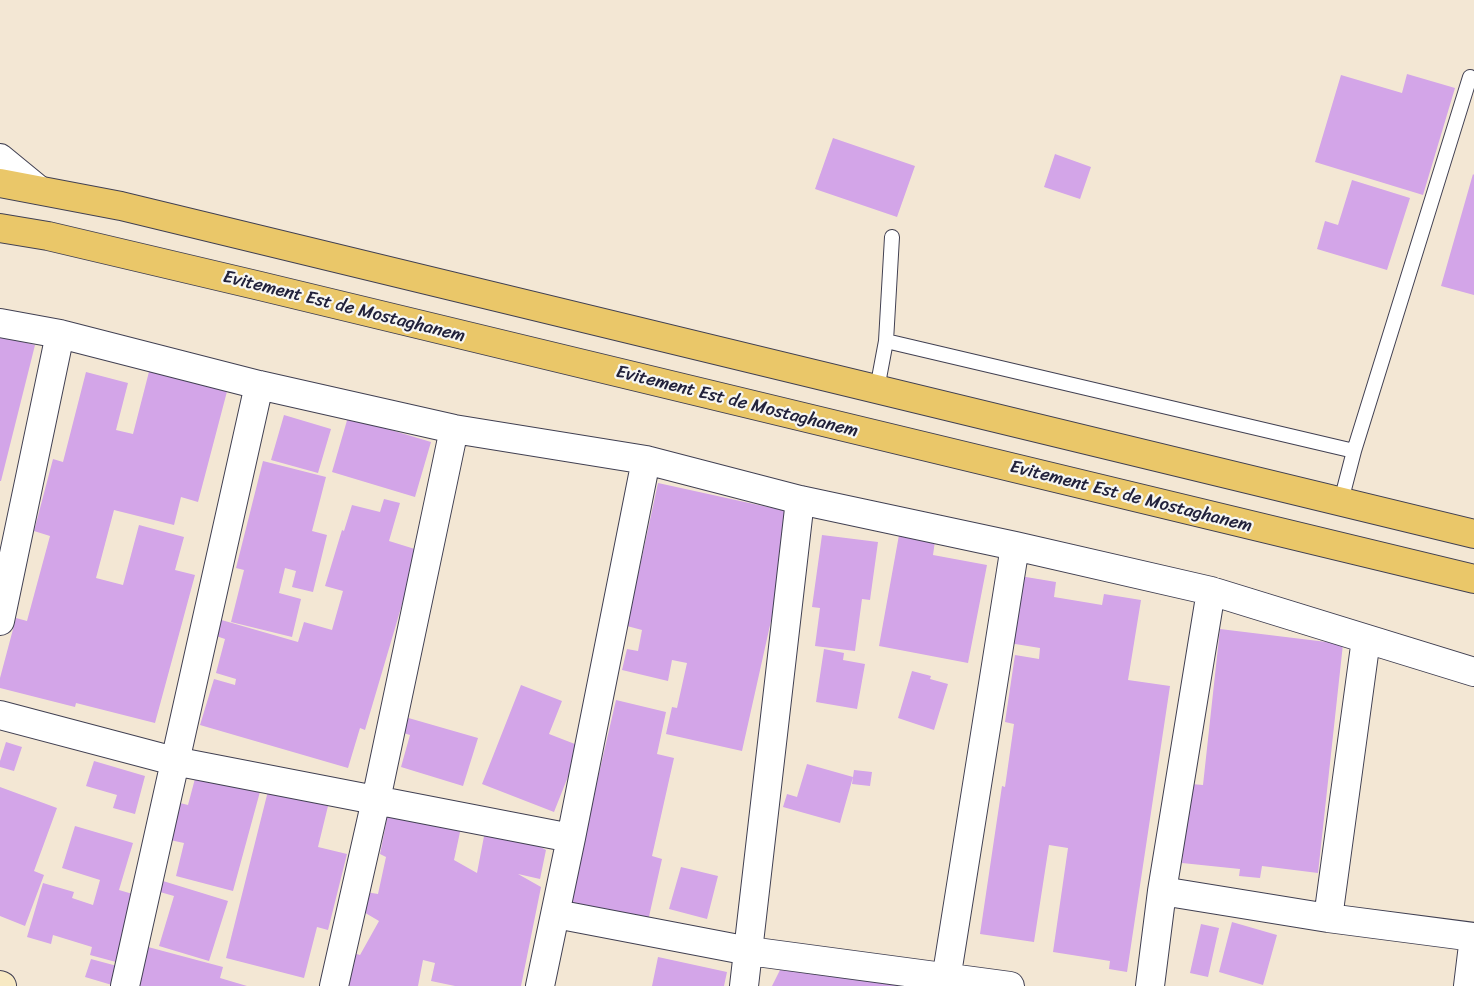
<!DOCTYPE html>
<style>
body{margin:0}
canvas{display:block;background:#f3e7d4}
</style>
<canvas width="1474" height="986"></canvas>
<script>
const g = document.querySelector('canvas').getContext('2d');
g.lineJoin = 'round';
function paint(path, color) {
  g.fillStyle = color;
  g.fill(path, 'evenodd');
}
function poly(rows) {
  const path = new Path2D();
  for (const r of rows) {
    path.moveTo(r[0], r[1]);
    for (let i = 2; i < r.length; i += 2) path.lineTo(r[i], r[i + 1]);
  }
  return path;
}
function trace(path, color, width, dash) {
  g.strokeStyle = color;
  g.lineWidth = width;
  g.lineCap = dash ? 'butt' : 'round';
  g.setLineDash(dash || []);
  g.stroke(path);
}
function drawText(font, color, halo, rows, align = 'center') {
  g.font = font + ' Sriracha,sans-serif';
  g.lineWidth = 4.5;
  g.setLineDash([]);
  g.textBaseline = 'middle';
  g.strokeStyle = halo;
  g.fillStyle = color;
  for (const [text, x, y, turn = 0] of rows) {
    g.save();
    g.translate(x, y);
    g.rotate((+turn || 0) * Math.PI / 180);
    g.textAlign = isNaN(turn) ? turn : align;
    if (halo) g.strokeText(text, 0, 0);
    g.fillText(text, 0, 0);
    g.restore();
  }
}
paint(poly([
 [1407,74,1455,88,1423,195,1315,162,1341,75,1402,93],
 [833,138,915,166,897,217,815,189],
 [1055,154,1091,167,1080,199,1044,187],
 [1473,174,1474,175,1474,295,1441,286],
 [1352,180,1410,198,1387,270,1317,249,1325,221,1338,225],
 [0,336,35,345,1,481,0,481],
 [152,360,230,380,198,502,181,497,174,525,114,510,96,578,123,585,139,525,184,537,175,570,195,575,155,723,76,703,75,707,0,688,0,678,16,618,27,621,50,536,34,531,53,459,63,462,86,372,128,383,116,430,133,434],
 [284,415,331,429,318,473,271,460],
 [348,417,431,442,415,497,332,472],
 [263,461,326,477,312,531,327,535,313,592,292,587,296,571,285,568,279,593,301,599,292,637,231,622,244,570,236,568],
 [658,483,795,513,742,751,666,734,672,707,677,708,687,663,672,660,668,681,622,670,627,649,638,651,642,630,627,626],
 [384,499,400,503,389,541,418,550,365,730,360,728,348,768,200,725,214,679,235,685,236,679,216,673,225,639,213,635,218,619,298,642,304,622,332,630,343,591,325,586,342,530,344,531,352,505,380,512],
 [822,535,878,542,870,600,862,599,855,651,815,646,820,608,812,607],
 [899,535,935,541,933,555,987,565,968,663,879,646],
 [1020,576,1056,582,1054,597,1102,605,1104,594,1141,600,1128,680,1170,686,1127,972,1109,969,1110,961,1053,952,1068,848,1049,845,1034,942,980,934,1002,786,1005,787,1014,724,1005,722,1015,655,1039,659,1040,648,1009,643],
 [1220,629,1343,644,1318,873,1262,866,1260,878,1239,876,1240,869,1182,863,1191,784,1203,785],
 [824,649,844,653,843,660,865,664,857,709,816,702],
 [912,671,931,676,930,679,948,684,934,730,898,718],
 [521,685,562,701,549,734,580,746,554,812,482,784],
 [616,700,666,712,657,754,674,758,652,856,662,859,648,921,569,903],
 [405,717,478,738,463,786,401,767,410,735,400,732],
 [6,742,22,747,14,771,0,767,0,761],
 [94,761,145,776,135,814,113,808,117,795,86,786],
 [807,764,853,777,840,823,783,807,787,794,797,797],
 [854,770,872,772,870,786,852,784],
 [197,771,261,788,233,891,176,876,184,843,170,840,180,803,188,805],
 [0,787,57,808,34,871,44,875,25,926,0,916],
 [268,791,328,806,318,847,347,854,328,930,317,927,304,978,226,958],
 [390,803,463,818,454,860,477,873,485,831,528,840,546,850,540,879,518,874,541,887,521,986,455,986,431,981,435,963,423,960,418,986,350,986,347,984,353,953,360,955,379,921,362,911,366,892,378,894,386,857,380,854],
 [75,826,133,843,119,890,136,895,116,962,90,955,92,947,53,935,51,944,27,937,43,883,74,892,72,898,93,905,100,880,62,868],
 [681,867,718,876,707,919,669,909],
 [163,881,228,901,209,961,159,946,174,896,160,892],
 [1232,922,1277,935,1263,985,1219,972],
 [1201,924,1219,928,1208,977,1190,973],
 [148,947,223,967,220,978,247,986,138,986],
 [658,957,727,972,724,986,652,986],
 [91,959,117,966,112,985,85,977],
 [780,970,918,982,917,986,772,986]
]), '#d3a5e8');
const lane = poly([
 [886,341,1354,451],
 [877,389,886,341,892,237],
 [1341,501,1354,451,1470,77]
]);
const street = poly([
 [0,158,39,190],
 [0,323,60,334,259,385,454,429,646,460,800,500,1015,546,1211,591,1474,672],
 [0,621,60,334],
 [0,715,174,761,571,838],
 [1162,891,1328,918,1474,937],
 [556,914,749,951,1010,986],
 [1328,918,1366,639],
 [125,986,259,385],
 [334,986,376,800,454,429],
 [540,986,571,838,646,460],
 [744,986,800,500],
 [945,986,1015,546],
 [1150,986,1162,891,1211,591],
 [1468,986,1474,937]
]);
const secondary = poly([
 [0,985,2,986]
]);
const highway = poly([
 [0,183,121,206,1474,534],
 [0,228,48,236,260,286,1474,579]
]);
trace(lane, '#414052', 16);
trace(street, '#414052', 30);
trace(secondary, '#414052', 30);
trace(highway, '#414052', 30);
trace(lane, '#fff', 14);
trace(street, '#fff', 28);
trace(secondary, '#f7e9c3', 28);
trace(highway, '#eac769', 28);
drawText('18px', '#22223b', '#f6f6f2', [
 ["Evitement Est de Mostaghanem",344,307,14],
 ["Evitement Est de Mostaghanem",737,402,14],
 ["Evitement Est de Mostaghanem",1131,497,14]
]);
</script>
